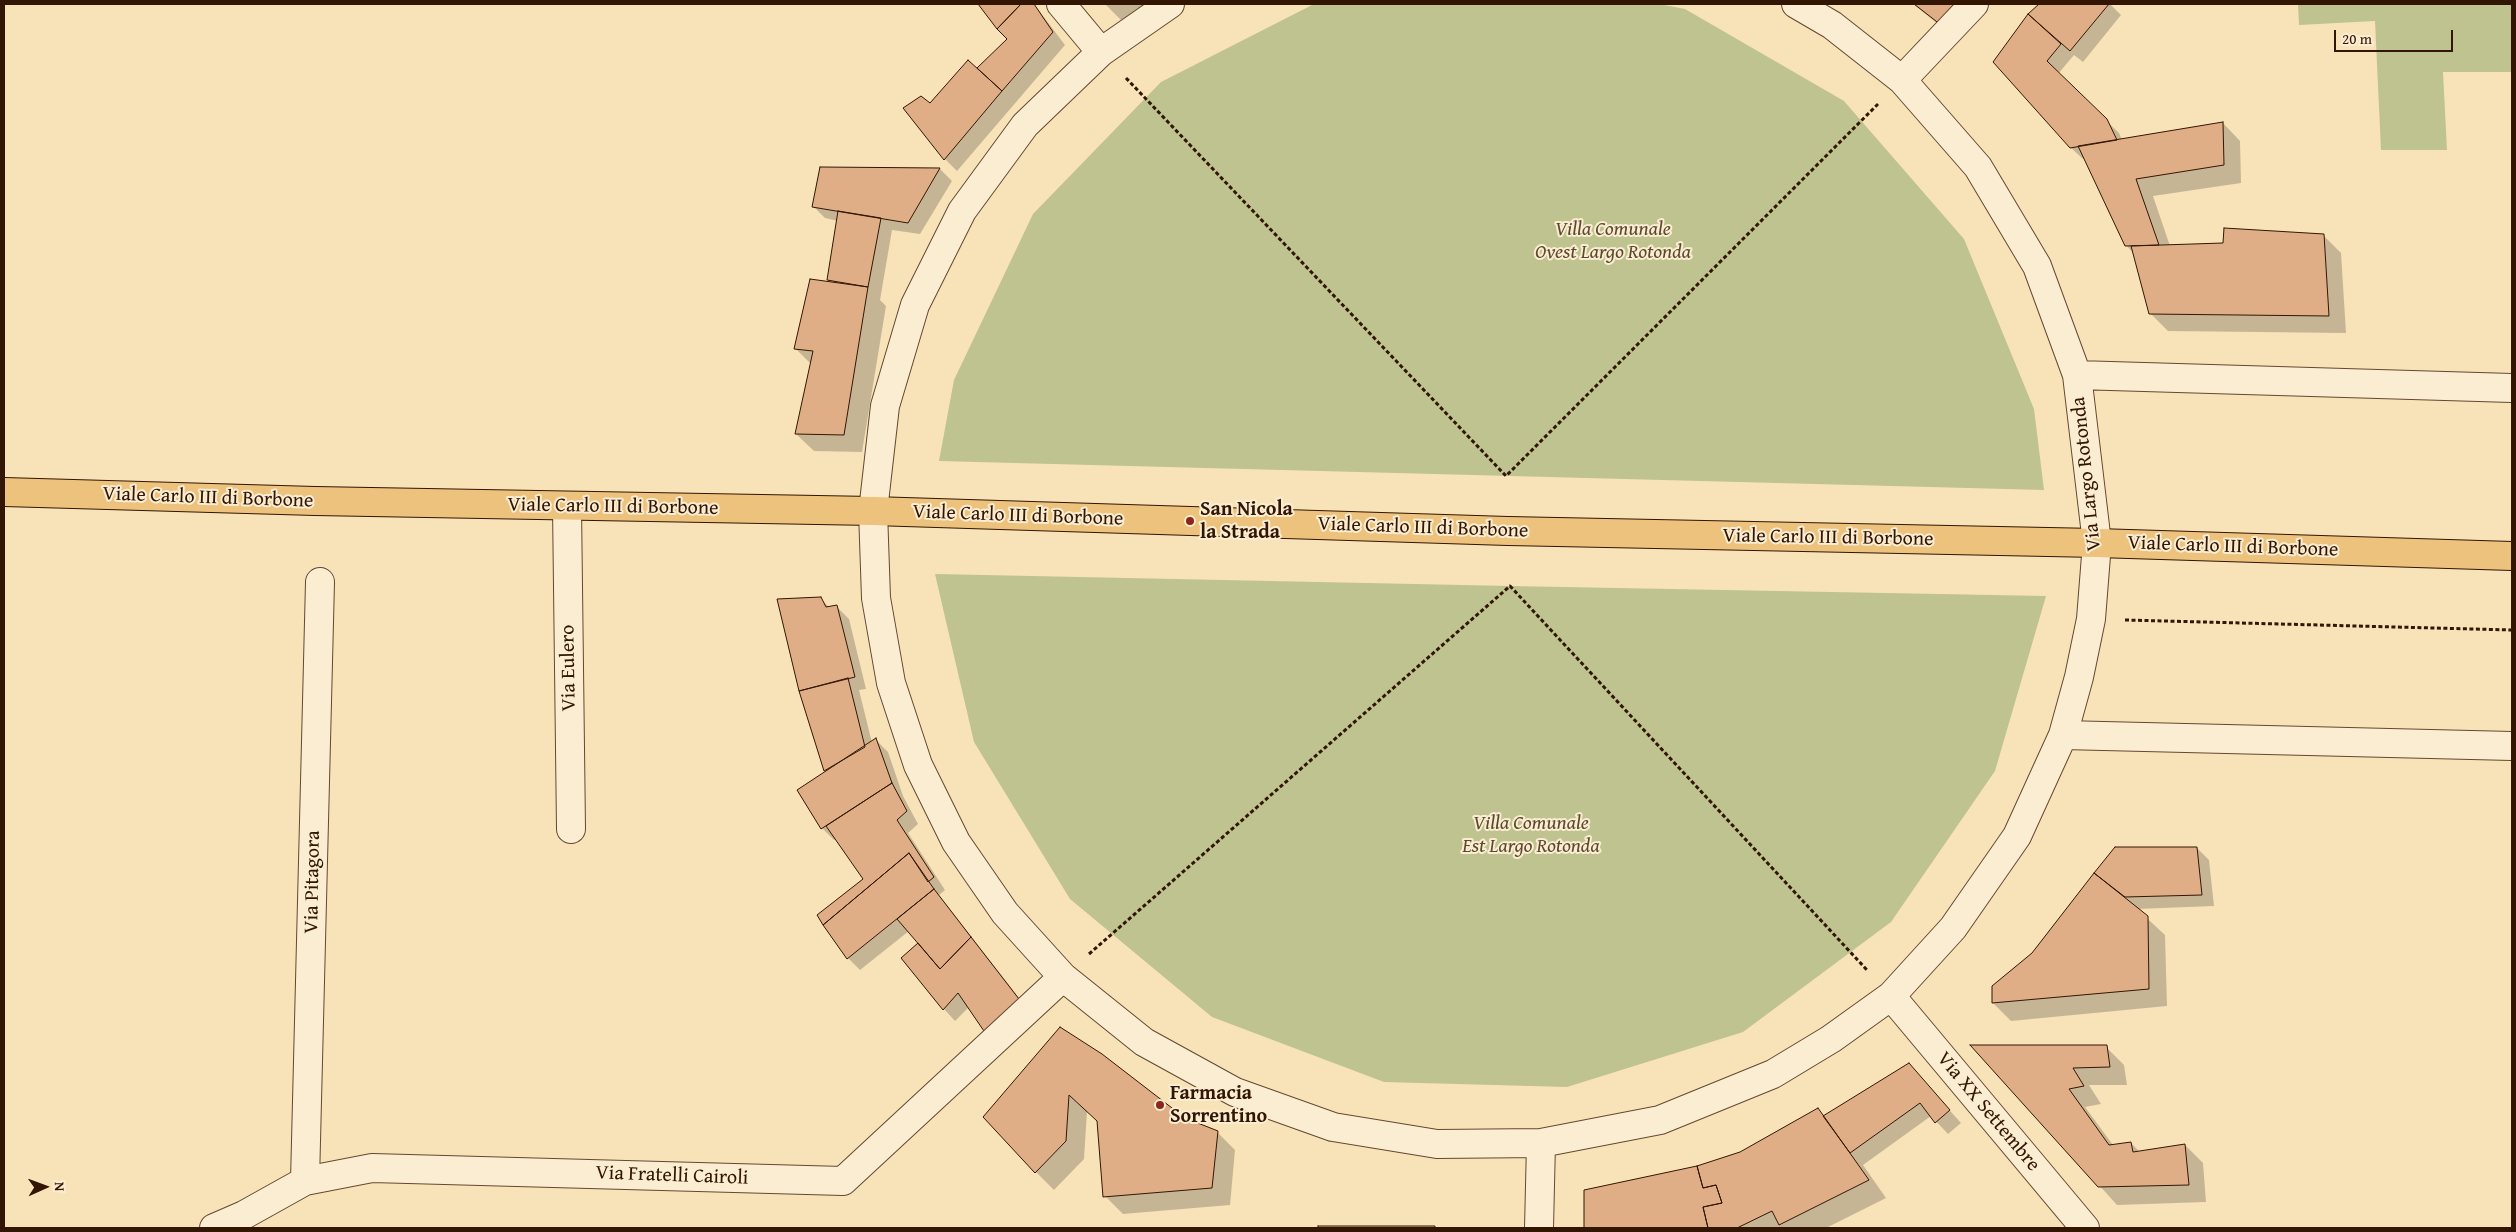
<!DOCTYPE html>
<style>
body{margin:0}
#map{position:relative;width:2516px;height:1232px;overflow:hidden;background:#f8e3b9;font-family:"Gentium Book Plus",serif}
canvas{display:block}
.frame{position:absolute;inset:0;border:5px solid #321503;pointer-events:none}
.north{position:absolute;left:20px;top:1162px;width:50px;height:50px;-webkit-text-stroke:4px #faedd2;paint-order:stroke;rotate:88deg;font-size:14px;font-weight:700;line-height:20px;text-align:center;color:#321503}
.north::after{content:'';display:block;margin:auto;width:18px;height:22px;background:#321503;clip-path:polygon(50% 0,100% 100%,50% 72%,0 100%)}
.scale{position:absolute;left:2334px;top:30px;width:119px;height:22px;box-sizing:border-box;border:2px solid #321503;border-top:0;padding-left:6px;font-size:15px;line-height:18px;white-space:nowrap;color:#321503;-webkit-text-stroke:4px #faedd2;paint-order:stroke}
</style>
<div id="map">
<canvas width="2516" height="1232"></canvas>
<div class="frame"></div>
<div class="north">N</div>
<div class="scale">20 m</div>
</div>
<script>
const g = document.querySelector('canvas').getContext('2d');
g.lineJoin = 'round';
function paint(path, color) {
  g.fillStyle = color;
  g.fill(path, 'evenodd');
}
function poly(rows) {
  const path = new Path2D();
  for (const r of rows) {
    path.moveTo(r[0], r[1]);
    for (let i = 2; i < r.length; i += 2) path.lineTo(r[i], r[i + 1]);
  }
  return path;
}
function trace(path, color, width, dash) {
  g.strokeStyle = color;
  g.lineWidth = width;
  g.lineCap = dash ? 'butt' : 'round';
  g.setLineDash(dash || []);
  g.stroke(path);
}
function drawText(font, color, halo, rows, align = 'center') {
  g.font = font + ' "Gentium Book Plus",serif';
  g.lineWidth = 4;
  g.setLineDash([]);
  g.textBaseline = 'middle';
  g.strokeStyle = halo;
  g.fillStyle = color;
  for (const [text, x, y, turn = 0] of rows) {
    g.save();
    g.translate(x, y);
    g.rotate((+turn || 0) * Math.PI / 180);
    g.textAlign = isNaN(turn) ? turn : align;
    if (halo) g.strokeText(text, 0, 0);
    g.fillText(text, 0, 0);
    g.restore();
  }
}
paint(poly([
 [1314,4,1659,4,1685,9,1844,101,1964,239,2034,409,2044,490,939,461,954,380,1033,214,1161,82],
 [2298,4,2512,4,2512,72,2443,72,2447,150,2381,150,2375,21,2299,25],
 [935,574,1510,586,2046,596,1995,771,1891,922,1743,1032,1567,1087,1384,1082,1212,1017,1070,899,974,742]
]), '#bec38f');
paint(poly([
 [981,4,1034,4,1065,45,957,171,945,159,930,105,977,70,1008,39],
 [1105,4,1161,4,1125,24],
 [1913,4,1985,4,1954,37],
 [2041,4,2110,4,2121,15,2083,62,2074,55,2058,74,2119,133,2122,140,2223,123,2240,141,2241,183,2153,196,2170,246,2224,244,2323,235,2341,253,2346,333,2168,331,2150,313,2135,255,2126,245,2085,159,2083,159,2070,147,1995,62,2029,15],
 [821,169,940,169,952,181,920,234,892,230,880,300,886,306,862,452,814,451,796,434,811,364,796,349,832,283,828,280,838,221,825,218,813,206],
 [820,598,830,608,837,607,849,619,866,689,859,690,872,743,876,740,888,752,903,796,918,824,908,833,945,890,939,895,1030,1012,969,1007,955,1021,944,1009,919,943,909,931,860,970,848,958,818,915,865,880,837,839,834,840,822,828,798,791,826,771,800,690],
 [2116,848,2197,848,2209,860,2214,906,2137,909,2165,935,2167,1006,2011,1021,1993,1003],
 [1061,1029,1185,1119,1217,1132,1235,1150,1230,1205,1123,1214,1105,1196,1098,1122,1087,1111,1084,1159,1054,1190,1036,1172],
 [1973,1046,2106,1047,2124,1065,2127,1085,2089,1085,2101,1104,2085,1107,2113,1145,2131,1143,2140,1152,2185,1145,2203,1163,2206,1202,2117,1205],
 [1909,1065,1961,1123,1948,1134,1931,1116,1863,1165,1886,1198,1826,1228,1585,1228,1585,1191,1697,1167,1741,1153,1818,1110,1825,1116],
 [1319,1227,1434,1228,1435,1228,1319,1228]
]), '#0003');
const building = poly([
 [978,4,1021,4,997,29,978,4],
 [1021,4,1034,4,1053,32,1002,91,977,68,1007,39,997,29,1021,4],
 [1914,4,1962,4,1941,25,1914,4],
 [2039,4,2109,4,2070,51,2028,14,2039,4],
 [2028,14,2061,44,2047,61,2107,119,2117,140,2070,148,1993,62,2028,14],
 [968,60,1002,91,944,160,903,108,921,96,930,103,968,60],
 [2223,122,2224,165,2136,179,2159,245,2125,246,2078,146,2223,122],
 [820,167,940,168,908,223,812,207,820,167],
 [838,211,881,218,868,287,827,280,838,211],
 [2224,228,2324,234,2329,316,2149,314,2131,246,2223,243,2224,228],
 [810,279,868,287,844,435,795,434,813,351,794,349,810,279],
 [821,597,826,607,837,605,855,677,799,691,777,599,821,597],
 [848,678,865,747,824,771,799,691,848,678],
 [876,738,892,783,821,829,797,790,876,738],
 [892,783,907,811,897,820,934,877,928,882,909,853,823,925,817,915,863,879,826,826,892,783],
 [2115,847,2197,847,2202,895,2125,897,2094,873,2115,847],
 [909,853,934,889,847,959,823,925,909,853],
 [2094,873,2148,916,2149,989,1992,1003,1992,986,2032,953,2094,873],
 [934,889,971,937,940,969,897,919,934,889],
 [971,937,1019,999,986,1034,958,993,943,1010,901,958,918,943,940,969,971,937],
 [1060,1027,1102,1054,1185,1118,1218,1131,1212,1188,1103,1197,1097,1121,1069,1095,1066,1141,1035,1173,983,1117,1060,1027],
 [1970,1045,2107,1045,2110,1067,2073,1068,2084,1086,2069,1089,2109,1145,2131,1142,2133,1152,2185,1144,2189,1185,2098,1187,1970,1045],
 [1909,1063,1950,1110,1935,1123,1920,1103,1850,1153,1823,1116,1909,1063],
 [1818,1108,1869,1180,1779,1225,1772,1211,1737,1228,1708,1228,1703,1207,1722,1203,1716,1185,1703,1188,1697,1166,1740,1152,1818,1108],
 [1697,1166,1703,1188,1716,1185,1722,1203,1703,1207,1708,1228,1584,1228,1584,1190,1697,1166],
 [1318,1226,1435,1226,1435,1228,1318,1228,1318,1226]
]);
paint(building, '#e0ae86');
trace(building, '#321503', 1);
const minor = poly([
 [1061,4,1101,52],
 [1170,4,1101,52,1025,125,962,211,915,305,885,406,873,511,876,598,891,683,918,765,956,842,1005,913,1063,977,1144,1042,1235,1092,1333,1127,1437,1144,1541,1143,1660,1120,1773,1074,1831,1039,1891,996,1953,928,2017,836,2063,735,2079,677,2091,619,2097,543,2077,375,2037,266,1978,167,1902,80,1832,25,1796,4],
 [1902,80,1974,4],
 [2077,375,2512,388],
 [567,506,571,829],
 [2063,735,2512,746],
 [1891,996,2085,1228],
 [305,1181,320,582],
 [214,1228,244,1215,305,1181,372,1168,843,1181,1063,977],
 [1539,1228,1541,1143]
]);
const major = poly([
 [4,492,315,501,873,511,1508,531,2097,543,2512,556]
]);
trace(minor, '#644830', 30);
trace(major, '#321503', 30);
trace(poly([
 [1126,78,1506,476,1878,104],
 [2125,620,2512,630],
 [1089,954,1510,586,1867,970]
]), '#321503', 3, [4, 2.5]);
trace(minor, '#faedd2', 28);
trace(major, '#ecc27c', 28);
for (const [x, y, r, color] of [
 [1190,521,5,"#8f2418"],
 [1160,1105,5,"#8f2418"]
]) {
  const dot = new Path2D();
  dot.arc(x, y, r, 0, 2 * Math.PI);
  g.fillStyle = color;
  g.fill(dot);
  trace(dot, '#faedd2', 2);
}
drawText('italic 20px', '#5c492d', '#faedd2', [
 ["Villa Comunale",1613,230],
 ["Ovest Largo Rotonda",1613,253],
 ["Villa Comunale",1531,824],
 ["Est Largo Rotonda",1531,847]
]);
drawText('20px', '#321503', '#faedd2', [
 ["Via Largo Rotonda",2087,474,-96],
 ["Viale Carlo III di Borbone",208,498,2],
 ["Viale Carlo III di Borbone",613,507,1],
 ["Viale Carlo III di Borbone",1018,516,2],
 ["Viale Carlo III di Borbone",1423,528,2],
 ["Viale Carlo III di Borbone",1828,538,1],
 ["Viale Carlo III di Borbone",2233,547,2],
 ["Via Eulero",569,668,-91],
 ["Via Pitagora",313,882,-89],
 ["Via XX Settembre",1988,1112,50],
 ["Via Fratelli Cairoli",672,1176,2]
]);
drawText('bold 20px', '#321503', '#faedd2', [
 ["San Nicola",1200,510],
 ["la Strada",1200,533],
 ["Farmacia",1170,1094],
 ["Sorrentino",1170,1117]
], 'left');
</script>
